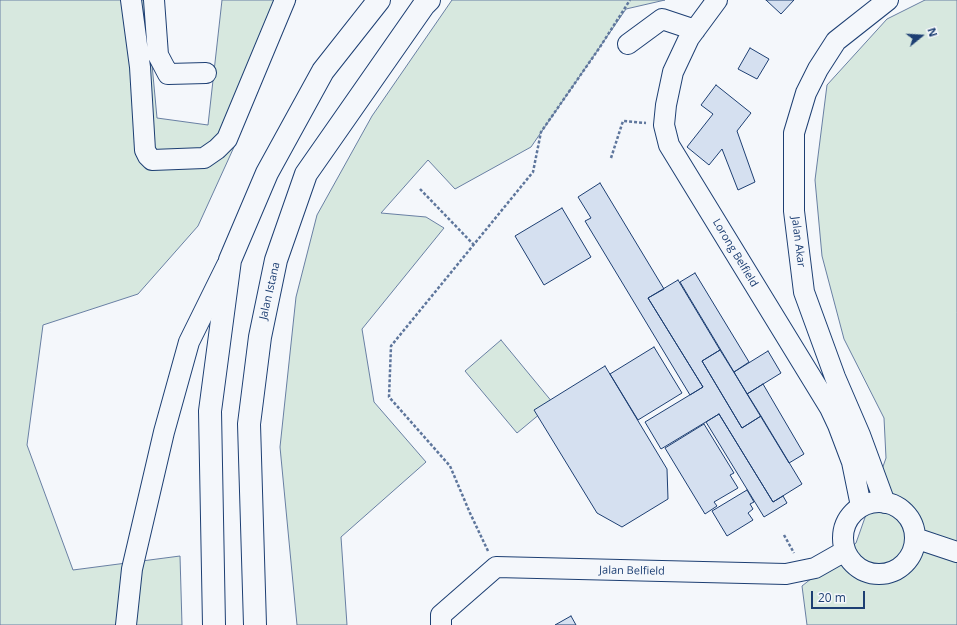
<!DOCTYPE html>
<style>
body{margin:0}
#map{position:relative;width:957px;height:625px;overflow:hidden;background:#f4f7fb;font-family:"Open Sans",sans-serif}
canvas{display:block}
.north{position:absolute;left:901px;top:16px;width:40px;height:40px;-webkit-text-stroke:3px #f4f7fb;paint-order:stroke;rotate:72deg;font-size:11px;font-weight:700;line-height:16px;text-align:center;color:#1d3f73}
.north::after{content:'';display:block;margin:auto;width:14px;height:18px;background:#1d3f73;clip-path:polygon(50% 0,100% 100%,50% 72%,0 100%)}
.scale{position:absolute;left:811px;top:591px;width:54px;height:18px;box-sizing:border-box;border:2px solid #1d3f73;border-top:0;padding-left:5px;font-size:12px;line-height:14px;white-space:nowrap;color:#1d3f73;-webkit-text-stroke:3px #f4f7fb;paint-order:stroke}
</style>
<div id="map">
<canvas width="957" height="625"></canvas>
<div class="north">N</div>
<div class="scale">20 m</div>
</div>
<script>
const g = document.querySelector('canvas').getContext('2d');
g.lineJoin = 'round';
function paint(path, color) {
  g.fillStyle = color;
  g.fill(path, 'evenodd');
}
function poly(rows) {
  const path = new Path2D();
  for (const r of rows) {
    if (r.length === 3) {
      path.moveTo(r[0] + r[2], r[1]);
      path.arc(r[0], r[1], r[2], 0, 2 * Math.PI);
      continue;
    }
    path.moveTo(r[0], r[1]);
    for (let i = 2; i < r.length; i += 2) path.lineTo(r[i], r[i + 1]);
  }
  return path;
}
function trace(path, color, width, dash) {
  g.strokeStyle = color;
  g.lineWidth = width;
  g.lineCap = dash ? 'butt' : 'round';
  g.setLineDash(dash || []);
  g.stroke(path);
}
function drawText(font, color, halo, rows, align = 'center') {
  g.font = font + ' "Open Sans",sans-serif';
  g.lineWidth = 3;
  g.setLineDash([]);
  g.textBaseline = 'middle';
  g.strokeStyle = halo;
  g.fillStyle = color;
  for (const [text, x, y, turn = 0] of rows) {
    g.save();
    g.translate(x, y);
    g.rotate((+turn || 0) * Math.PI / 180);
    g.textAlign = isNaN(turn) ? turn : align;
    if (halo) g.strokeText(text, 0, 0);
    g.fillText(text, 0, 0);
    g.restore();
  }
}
const green = poly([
 [0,0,146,0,157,118,208,125,222,0,296,0,269,59,234,147,198,226,138,294,43,325,27,445,73,570,180,556,182,625,0,625,0,0],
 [452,0,665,0,626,9,531,147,455,189,428,160,381,213,426,217,444,228,362,329,374,402,426,462,341,537,347,625,297,625,280,447,296,297,317,215,372,116,452,0],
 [925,0,957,0,957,625,807,625,802,586,856,543,886,458,884,418,844,339,822,256,815,180,827,85,887,19,925,0],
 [501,340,553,403,517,433,465,371,501,340]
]);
paint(green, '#d7e8df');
trace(green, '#687fa3', 1);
const building = poly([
 [766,0,794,0,781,14,766,0],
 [750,48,769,59,757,79,738,69,750,48],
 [716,85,751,113,737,131,755,182,738,190,722,149,709,165,687,147,713,114,701,105,716,85],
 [600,183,664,289,648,298,703,387,690,395,585,221,591,218,578,197,600,183],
 [562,208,591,257,544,285,515,236,562,208],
 [695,273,749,362,734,372,680,282,695,273],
 [678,280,720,350,702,361,742,428,761,416,802,484,773,502,719,414,661,449,645,422,703,387,648,298,678,280],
 [654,347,682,393,638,420,610,374,654,347],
 [720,350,761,416,742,428,702,361,720,350],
 [768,351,781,373,747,394,734,372,768,351],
 [605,366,667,469,668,499,622,527,597,513,534,410,605,366],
 [763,384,804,454,789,463,747,394,763,384],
 [719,414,773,502,783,496,787,503,764,517,706,422,719,414],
 [704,424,734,473,730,475,738,488,714,502,717,506,705,514,665,448,704,424],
 [747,490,754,502,750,504,753,509,748,513,753,520,727,536,712,511,747,490],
 [571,616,576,625,555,625,571,616]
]);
paint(building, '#d5e0f0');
trace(building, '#1d3f73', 1);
const minor = poly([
 [131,0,140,67,145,150,148,156,152,160,204,158,217,149,227,139,285,0],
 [154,0,158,55,168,74,206,73],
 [717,0,689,38,673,72,666,105,664,125,669,145,830,408,838,425,852,462,861,506],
 [628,44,662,19,695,30],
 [879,538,36],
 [885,503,860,435,835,377,804,292,794,211,794,133,806,93,818,69,836,41,888,0],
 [915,538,957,552],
 [126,625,132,569,164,432,189,342,227,265],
 [441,625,441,615,496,567,786,574,815,568,845,551]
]);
const major = poly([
 [214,625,210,411,230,260,267,173,323,71,379,0],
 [255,625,249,424,260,337,276,260,306,174,424,5,429,0]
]);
trace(minor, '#1d3f73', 22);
trace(major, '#1d3f73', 24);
trace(poly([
 [611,158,623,121,646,123],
 [420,189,474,245],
 [784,535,794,553],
 [488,551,470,513,450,466,389,397,391,346,533,172,541,132,600,47,630,0]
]), '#5e769c', 2.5, [3, 2]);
trace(minor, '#f4f7fb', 20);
trace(major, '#f4f7fb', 22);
drawText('11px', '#1d3f73', '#f4f7fb', [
 ["Jalan Akar",798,242,83],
 ["Lorong Belfield",735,253,59],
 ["Jalan Istana",270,291,-77],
 ["Jalan Belfield",632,571,1]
]);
</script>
